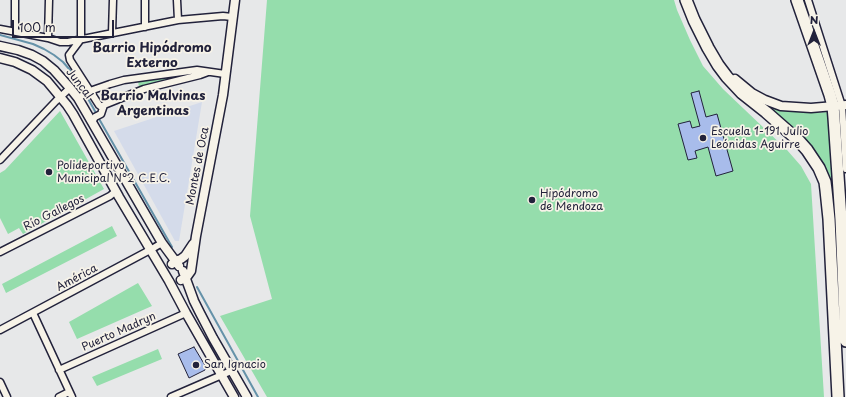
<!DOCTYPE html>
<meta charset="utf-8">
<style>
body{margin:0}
#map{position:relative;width:846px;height:397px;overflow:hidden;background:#e7e8e9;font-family:"Playpen Sans",sans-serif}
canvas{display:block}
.north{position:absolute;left:794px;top:12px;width:40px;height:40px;-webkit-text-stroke:3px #f7f3e8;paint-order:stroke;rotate:0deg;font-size:11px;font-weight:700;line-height:16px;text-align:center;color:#22223b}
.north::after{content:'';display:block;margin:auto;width:14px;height:18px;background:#22223b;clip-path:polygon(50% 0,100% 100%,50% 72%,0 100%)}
.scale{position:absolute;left:12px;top:20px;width:102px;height:18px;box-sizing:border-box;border:2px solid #22223b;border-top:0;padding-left:5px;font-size:12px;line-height:14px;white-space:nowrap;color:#22223b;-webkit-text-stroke:3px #f7f3e8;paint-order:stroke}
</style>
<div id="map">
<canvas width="846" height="397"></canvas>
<div class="north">N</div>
<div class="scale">100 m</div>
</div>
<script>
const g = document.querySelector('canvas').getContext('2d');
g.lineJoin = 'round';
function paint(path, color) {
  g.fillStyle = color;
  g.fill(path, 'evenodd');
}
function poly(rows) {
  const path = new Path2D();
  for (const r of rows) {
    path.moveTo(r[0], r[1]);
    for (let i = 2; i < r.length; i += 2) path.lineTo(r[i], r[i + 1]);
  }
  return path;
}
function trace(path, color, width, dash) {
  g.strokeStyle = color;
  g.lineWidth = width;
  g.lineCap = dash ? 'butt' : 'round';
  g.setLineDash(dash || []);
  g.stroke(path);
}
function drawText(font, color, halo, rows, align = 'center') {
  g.font = font + ' "Playpen Sans",sans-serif';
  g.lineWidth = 3.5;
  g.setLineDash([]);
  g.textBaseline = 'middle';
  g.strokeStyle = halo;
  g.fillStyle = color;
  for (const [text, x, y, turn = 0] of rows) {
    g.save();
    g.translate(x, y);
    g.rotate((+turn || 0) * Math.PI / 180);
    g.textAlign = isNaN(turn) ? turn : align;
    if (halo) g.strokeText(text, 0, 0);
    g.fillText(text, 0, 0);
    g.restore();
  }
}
paint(poly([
 [202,102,179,241,175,241,114,131]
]), '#d4dbea');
paint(poly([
 [267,0,674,0,677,10,690,40,703,66,723,89,787,150,801,166,811,184,824,397,267,397,220,316,272,299,250,216],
 [191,74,139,87,138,81],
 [759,101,780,109,812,113,828,112,837,198,823,169],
 [60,111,104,189,23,234,19,228,8,234,0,218,0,173,5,170],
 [112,226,117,236,6,293,2,284],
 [138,283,152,306,77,339,69,322],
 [158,349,162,359,97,386,92,377]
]), '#95ddac');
trace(poly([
 [0,35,33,44,44,49,54,55,63,62,70,70,84,91],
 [86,95,96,113],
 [98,117,172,247],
 [197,287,258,397]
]), '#6592a9', 2);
const building = poly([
 [699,91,706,117,717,114,733,171,716,176,708,147,695,151,697,158,688,160,678,124,690,121,692,128,700,126,691,93,699,91],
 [194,347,206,367,205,370,189,378,178,354,194,347]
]);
paint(building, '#a8bceb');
trace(building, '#22223b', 1);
const street = poly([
 [81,0,81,39,69,55,70,60,99,105,103,108],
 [145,0,145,27],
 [177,0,178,20],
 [808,0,842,106,846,169],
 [0,29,48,38,60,42,68,42,178,20,223,16,232,17],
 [15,31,15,0],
 [112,33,113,0],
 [48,38,49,0],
 [78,98,90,91,110,84,124,80,197,70,225,74],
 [92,122,95,117,101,114,104,105,144,89,200,75,208,72],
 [0,160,56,101,70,88],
 [0,252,110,196,116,191],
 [33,313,72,397],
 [0,330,150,250,162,243],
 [59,370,186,313],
 [0,382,7,397],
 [59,397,69,392],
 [171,397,231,371]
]);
const secondary = poly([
 [0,46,18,50,32,55,43,61,54,70,70,88,78,98,162,243,179,266],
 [0,58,15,62,32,70,47,81,67,105,73,114,119,197,169,281,186,313,234,397],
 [735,79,752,93,765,100,781,106,811,108,846,105],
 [172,264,175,261,181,259,185,256,193,244],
 [183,271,194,301,200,313,213,338,247,397],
 [181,280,186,278,191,271,196,236,223,95,235,0]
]);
const highway = poly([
 [686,0,694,20,708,48,718,65,727,77,742,93,766,112,799,141,807,150,819,168,825,182,826,190,829,219,838,397],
 [797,0,830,95,833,106,834,118,841,219,846,341]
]);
trace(street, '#22223b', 9);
trace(secondary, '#22223b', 11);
trace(highway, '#22223b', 14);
trace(street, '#f7f3e8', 6);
trace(secondary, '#f7f3e8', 8);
trace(highway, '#f7f3e8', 11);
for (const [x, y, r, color] of [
 [703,138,4,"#22223b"],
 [49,172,4,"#22223b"],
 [532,200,4,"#22223b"],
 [196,365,4,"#22223b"]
]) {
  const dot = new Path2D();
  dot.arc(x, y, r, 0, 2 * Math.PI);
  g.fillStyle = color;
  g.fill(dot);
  trace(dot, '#f7f3e8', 1.5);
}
drawText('11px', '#22223b', '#f7f3e8', [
 ["Juncal",79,84,52],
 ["Montes de Oca",198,166,-79],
 ["Río Gallegos",54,213,-27],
 ["América",77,278,-28],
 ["Puerto Madryn",119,332,-24]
]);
drawText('11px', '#22223b', '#f7f3e8', [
 ["Escuela 1-191 Julio",711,132],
 ["Leónidas Aguirre",711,145],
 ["Polideportivo",57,166],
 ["Municipal N°2 C.E.C.",57,179],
 ["Hipódromo",540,194],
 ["de Mendoza",540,207],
 ["San Ignacio",204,365]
], 'left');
drawText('bold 13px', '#22223b', '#f7f3e8', [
 ["Barrio Hipódromo",152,48],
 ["Externo",152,63],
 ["Barrio Malvinas",153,96],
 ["Argentinas",153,111]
]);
</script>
